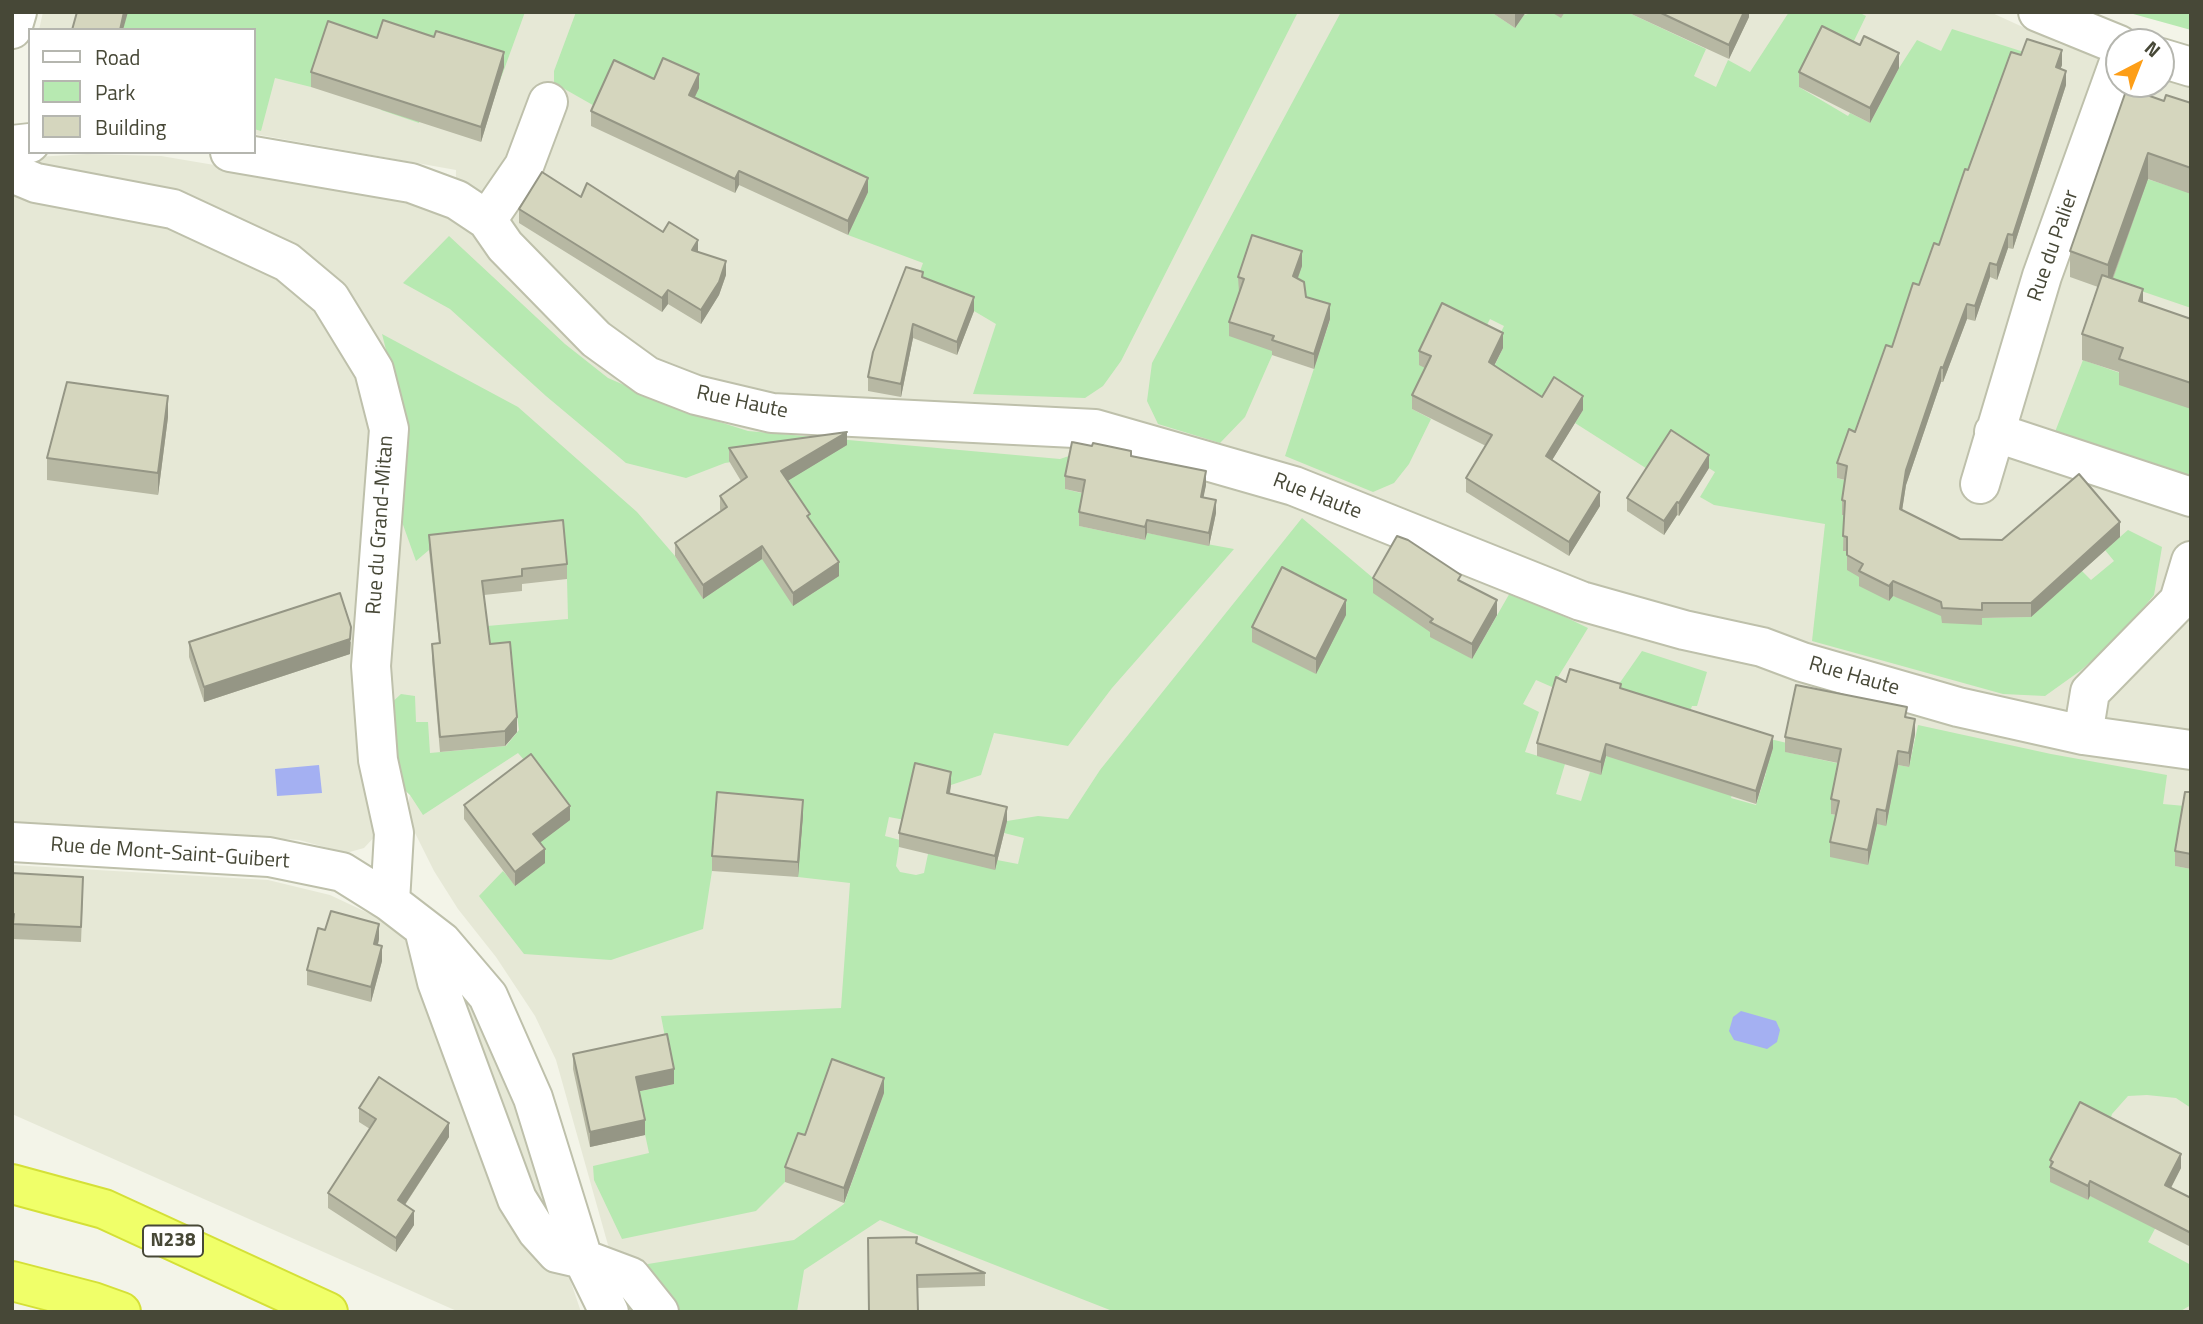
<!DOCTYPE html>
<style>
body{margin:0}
#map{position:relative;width:2203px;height:1324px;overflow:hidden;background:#f3f4e8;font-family:"Titillium Web",sans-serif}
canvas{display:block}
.frame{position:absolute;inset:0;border:14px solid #474837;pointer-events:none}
.legend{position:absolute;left:28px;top:28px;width:228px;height:126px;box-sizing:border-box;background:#fff;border:2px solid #b5b6af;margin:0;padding:9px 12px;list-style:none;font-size:21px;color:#474837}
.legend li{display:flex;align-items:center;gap:14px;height:35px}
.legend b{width:35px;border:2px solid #b5b6af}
.north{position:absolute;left:2105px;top:28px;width:70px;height:70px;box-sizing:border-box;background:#fff;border:2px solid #b5b6af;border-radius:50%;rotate:42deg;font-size:19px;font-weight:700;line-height:28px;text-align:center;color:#474837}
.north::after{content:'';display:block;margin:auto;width:24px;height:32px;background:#fd9e17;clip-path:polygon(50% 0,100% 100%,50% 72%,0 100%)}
</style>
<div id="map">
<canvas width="2203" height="1324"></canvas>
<div class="frame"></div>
<ul class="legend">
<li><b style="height:9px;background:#fff"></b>Road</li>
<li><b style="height:19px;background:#b7e9b1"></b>Park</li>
<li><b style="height:19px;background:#d5d6be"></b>Building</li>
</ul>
<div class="north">N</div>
</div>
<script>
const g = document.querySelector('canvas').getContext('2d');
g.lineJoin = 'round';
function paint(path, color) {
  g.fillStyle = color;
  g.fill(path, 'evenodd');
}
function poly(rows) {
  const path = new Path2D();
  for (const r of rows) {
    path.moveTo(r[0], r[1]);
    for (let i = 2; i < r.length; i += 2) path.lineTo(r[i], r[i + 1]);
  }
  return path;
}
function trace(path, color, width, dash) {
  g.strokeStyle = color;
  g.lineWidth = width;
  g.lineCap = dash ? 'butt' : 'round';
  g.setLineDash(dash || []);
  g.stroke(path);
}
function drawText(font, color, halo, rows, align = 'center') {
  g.font = font + ' "Titillium Web",sans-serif';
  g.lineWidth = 6;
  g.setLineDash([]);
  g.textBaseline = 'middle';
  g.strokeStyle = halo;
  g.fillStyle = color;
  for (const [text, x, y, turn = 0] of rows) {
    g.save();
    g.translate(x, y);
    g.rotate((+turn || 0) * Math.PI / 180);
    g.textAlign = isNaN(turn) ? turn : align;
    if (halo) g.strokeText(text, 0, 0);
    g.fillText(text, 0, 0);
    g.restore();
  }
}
paint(poly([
 [43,12,1990,12,2060,44,2119,64,2119,84,2161,84,2161,77,2191,87,2191,1312,635,1312,617,1277,556,1060,535,1016,496,957,458,909,434,871,406,815,410,795,392,778,386,708,396,469,327,287,83,179,19,158,87,154,161,156,392,195,455,218,456,170,254,134,254,30,39,30],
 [12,191,201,229,321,301,375,402,378,833,364,848,346,853,299,840,12,822],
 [12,865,268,880,330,895,383,920,403,933,449,976,488,1029,518,1105,550,1220,581,1312,459,1312,12,1114]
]), '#e6e8d6');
paint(poly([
 [127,12,525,12,497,89,472,81,434,75,419,123,381,110,403,41,311,87,275,78,261,131,254,129,254,30,123,30],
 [576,12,1298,12,1121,361,1103,386,1085,398,973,394,996,324,974,311,914,288,923,263,848,235,867,192,654,93,598,108,554,83,554,71],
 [1341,12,1491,12,1515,28,1524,15,1536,12,1627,12,1706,49,1694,76,1716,87,1728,60,1750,72,1789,12,1858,12,1866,16,1851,47,1799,87,1848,116,1850,113,1870,123,1899,68,1917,40,1941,51,1952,29,2027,53,2000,99,1993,98,1986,121,1993,124,1891,362,1837,478,1847,481,1845,515,1847,552,1863,579,1889,601,1893,596,1982,618,2031,617,2081,570,2091,580,2114,561,2105,550,2128,530,2162,547,2154,595,2120,636,2080,671,2045,696,2003,694,1812,641,1825,524,1714,505,1700,497,1715,472,1671,444,1652,472,1575,423,1583,410,1548,402,1494,367,1503,348,1495,344,1504,326,1490,319,1481,337,1419,364,1431,370,1412,409,1431,419,1409,464,1394,483,1373,492,1285,456,1330,320,1244,294,1274,351,1245,417,1220,443,1158,424,1147,401,1152,363],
 [2126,12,2191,12,2191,30],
 [2147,179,2191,193,2191,308,2112,281],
 [449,236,565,344,608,378,682,410,748,431,1060,459,1072,455,1065,489,1085,494,1079,526,1145,540,1147,533,1234,549,1112,688,1068,746,994,733,981,775,951,785,915,777,905,820,889,817,885,836,900,840,896,866,900,872,916,875,924,873,928,854,997,860,1018,864,1024,838,1004,833,1007,821,1038,816,1068,819,1100,770,1302,518,1379,583,1374,593,1472,659,1511,591,1588,628,1552,687,1536,680,1523,704,1539,712,1525,752,1565,764,1556,794,1581,801,1590,772,1601,774,1620,710,1612,694,1642,651,1707,672,1697,706,1692,706,1687,720,1735,786,1731,798,1756,805,1766,773,1770,739,1787,743,1786,752,1841,764,1831,814,1839,816,1868,865,1877,824,1886,825,1898,765,1909,767,1918,725,2051,754,2167,775,2163,804,2185,806,2175,866,2191,869,2191,1108,2176,1098,2147,1095,2128,1096,2112,1114,2107,1131,2053,1176,2051,1181,2088,1200,2090,1196,2158,1223,2148,1242,2191,1265,2191,1305,2179,1312,1115,1312,880,1220,804,1270,797,1312,673,1312,645,1278,648,1264,794,1240,844,1204,884,1093,805,1150,798,1148,785,1182,756,1211,622,1239,594,1180,593,1166,649,1153,636,1092,674,1084,661,1016,841,1008,850,883,798,877,802,815,717,808,712,871,703,929,611,960,524,954,479,896,503,871,516,886,533,848,532,769,518,753,423,815,410,795,392,778,386,708,401,694,415,696,416,722,428,722,430,753,506,746,519,730,513,686,490,659,487,626,568,619,567,579,429,550,416,561,402,522,402,414,382,334,518,407,637,512,675,556,703,598,781,485,784,454,725,463,686,478,626,463,546,396,450,309,403,283],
 [2083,360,2123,374,2191,409,2191,484,2053,437]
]), '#b7e9b1');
paint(poly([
 [319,765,322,793,277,796,275,769],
 [1741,1011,1776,1021,1780,1030,1777,1042,1767,1049,1734,1040,1729,1031,1733,1017]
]), '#a4b0f2');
const minor = poly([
 [2038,12,2119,45],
 [12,29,17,12],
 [2161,58,2191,67],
 [12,145,30,143],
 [230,152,411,183,457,200,487,220,505,246,596,339,647,376,696,395,772,413,1095,429,1294,486,1581,601,1684,630,1762,647,1802,662,1958,707,2083,735,2191,750],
 [12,173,36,183,173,209,287,262,330,298,374,370,389,429,371,666,378,760,394,833,390,902],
 [487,220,524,166,548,102],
 [1994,432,2191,497],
 [1980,484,2042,276,2119,62],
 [2083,735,2090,692,2179,601,2191,561],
 [12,842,269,857,342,872,390,902,442,942,488,996,533,1098,583,1259,609,1312],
 [424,929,437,982,517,1199,537,1231,557,1253,583,1259,631,1277,659,1312]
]);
const highway = poly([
 [12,1184,104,1209,328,1312],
 [12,1281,93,1302,121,1312]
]);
trace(minor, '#bec0ab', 42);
trace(highway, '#d4e037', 42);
trace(minor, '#fff', 38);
trace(highway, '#f0ff69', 38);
paint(poly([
 [1491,12,1526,12,1515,28],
 [1551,12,1565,12,1561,18],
 [1627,12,1749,12,1749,17,1729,59],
 [377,38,504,67,481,142,311,87,311,72],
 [2021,55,2062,65,2060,69,2066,85,2013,249,2008,248,1997,280,1990,277,1975,321,1967,319,1943,382,1941,382,1906,485,1902,510,1960,539,2002,540,2120,537,2031,617,1982,618,1982,625,1942,623,1941,616,1893,596,1889,601,1859,586,1859,577,1847,570,1847,551,1843,551,1844,515,1842,515,1842,500,1845,480,1837,478,1837,463,1855,432,1919,285,1939,245,1968,170],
 [1899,68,1870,123,1799,87,1799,72],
 [654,79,699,88,695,97,868,192,848,235,739,185,735,193,591,126,591,111],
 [2164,101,2191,103,2191,194,2148,179,2113,279,2143,302,2191,319,2191,409,2119,385,2119,372,2082,360,2082,334,2098,287,2070,277,2070,251],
 [519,209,663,232,698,252,726,275,719,295,701,324,668,304,662,312,519,223],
 [1302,266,1298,278,1306,297,1330,319,1314,369,1272,355,1272,351,1229,336,1229,322,1239,292,1238,277],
 [923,278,974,311,957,355,913,338,901,397,868,391,868,377],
 [1503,348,1494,365,1542,397,1583,410,1552,460,1600,506,1569,556,1466,492,1466,478,1486,446,1412,409,1412,395,1425,368,1419,365,1419,351],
 [168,417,158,495,47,480,47,458],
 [847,445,787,481,810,519,839,576,793,606,762,559,703,599,675,556,675,543,721,511,720,510,720,496,741,481,729,461,729,448],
 [1131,456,1206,485,1203,497,1216,513,1209,546,1147,533,1145,540,1079,526,1079,512,1083,493,1065,489,1065,476],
 [1709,468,1679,516,1677,515,1664,535,1627,511,1627,498],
 [429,535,567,564,567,579,522,584,522,591,484,595,490,644,517,732,505,746,440,752,432,659,432,644,439,643,429,550],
 [1373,578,1461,582,1497,615,1472,659,1430,637,1430,632,1373,593],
 [1346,615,1316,674,1252,642,1252,627],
 [189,642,351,642,350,654,204,702,189,657],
 [1566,682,1621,688,1773,748,1756,804,1606,756,1601,775,1537,756,1537,743],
 [1907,717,1915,734,1909,767,1898,765,1886,826,1877,824,1868,865,1830,857,1830,842,1836,815,1831,814,1831,799,1838,763,1785,752,1785,737],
 [951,785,950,794,1007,821,995,870,899,847,899,833],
 [2191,792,2191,869,2175,866,2175,851],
 [464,805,570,820,540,842,545,863,515,886,464,819],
 [803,815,798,877,712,871,712,856],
 [12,873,83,892,81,942,13,939,13,929,12,929],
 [325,930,379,939,378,945,382,961,371,1002,307,985,307,970],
 [573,1054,674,1084,639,1091,645,1135,590,1147,573,1069],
 [884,1093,844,1203,785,1182,785,1167,805,1135],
 [359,1108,449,1137,405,1205,414,1225,396,1252,328,1208,328,1193,370,1129,359,1122],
 [2050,1160,2181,1168,2171,1188,2191,1198,2191,1247,2090,1196,2088,1200,2050,1182],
 [917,1244,985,1273,985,1286,917,1288]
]), '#b7b8a3');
paint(poly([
 [124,12,128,12,123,30,120,30],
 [1515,12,1526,12,1515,28],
 [1744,12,1749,12,1749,17,1729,59,1729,45],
 [2062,50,2062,65,2056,82,2056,67],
 [504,52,504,67,481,142,481,127],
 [1899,53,1899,68,1870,123,1870,108],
 [2066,71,2066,85,2013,249,2013,235],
 [699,74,699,88,689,109,689,95],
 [2148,153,2148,179,2108,290,2108,265],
 [739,171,739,185,735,193,735,179],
 [868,178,868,192,848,235,848,221],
 [2008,234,2008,248,1997,280,1997,265],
 [698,240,698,253,692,250],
 [1302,251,1302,266,1293,291,1293,276],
 [726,261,726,275,719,295,701,324,701,310],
 [1990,263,1990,277,1975,321,1975,306],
 [2143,289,2143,315,2139,301],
 [668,290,668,304,662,312,662,298],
 [974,297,974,311,957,355,957,342],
 [1330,304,1330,319,1314,369,1314,354],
 [1967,304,1967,319,1943,382,1943,368],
 [913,324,913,338,901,397,901,384],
 [1503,333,1503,348,1489,376,1489,362],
 [1941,367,1941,382,1906,485,1900,524,1900,509,1906,470],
 [168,396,168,417,158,495,158,473],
 [1583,396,1583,410,1546,470,1546,456],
 [847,432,847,445,781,485,781,471],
 [1709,455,1709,468,1679,516,1679,503],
 [1206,471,1206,485,1201,510,1201,497],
 [1600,492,1600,506,1569,556,1569,542],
 [1216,500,1216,513,1209,546,1209,533],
 [1677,502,1677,515,1664,535,1664,521],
 [1147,520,1147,533,1145,540,1145,527],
 [2120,522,2120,537,2031,617,2031,603],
 [762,546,762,559,703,599,703,585],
 [839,562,839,576,793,606,793,593],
 [1893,581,1893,596,1889,601,1889,586],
 [1346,600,1346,615,1316,674,1316,659],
 [1497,600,1497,615,1472,659,1472,644],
 [351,627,350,654,204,702,204,687],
 [517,717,517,732,505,746,505,731],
 [1915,719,1915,734,1909,767,1909,753],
 [1773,736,1773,748,1756,804,1756,791],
 [1606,744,1606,756,1601,775,1601,762],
 [1898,751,1898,765,1886,826,1886,811],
 [951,772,951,785,947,807,947,793],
 [803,800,803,815,798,877,798,862],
 [570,806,570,820,533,848,533,834],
 [1007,807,1007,821,995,870,995,856],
 [1877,809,1877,824,1868,865,1868,850],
 [545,849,545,863,515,886,515,872],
 [379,924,379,939,374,959,374,944],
 [382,946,382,961,371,1002,371,987],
 [674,1069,674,1084,636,1092,636,1077],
 [884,1078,884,1093,844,1203,844,1188],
 [645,1120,645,1135,590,1147,590,1132],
 [449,1123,449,1137,398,1215,398,1200],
 [2181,1154,2181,1168,2165,1199,2165,1185],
 [2090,1181,2090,1196,2088,1200,2088,1186],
 [414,1211,414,1225,396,1252,396,1238]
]), '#959685');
const building = poly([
 [77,12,124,12,120,30,72,30,77,12],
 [1659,12,1744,12,1729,45,1659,12],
 [383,20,434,37,436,31,504,52,481,127,311,72,328,21,377,38,383,20],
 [1822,26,1860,45,1864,36,1899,53,1870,108,1799,72,1822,26],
 [2027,39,2062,50,2056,67,2066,71,2013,235,2008,234,1997,265,1990,263,1975,306,1967,304,1943,368,1941,367,1906,470,1900,509,1960,539,2002,540,2079,474,2120,522,2031,603,1982,603,1982,610,1942,608,1941,602,1893,581,1889,586,1859,571,1863,564,1847,555,1847,537,1843,536,1845,501,1842,500,1847,466,1837,463,1849,429,1855,432,1886,345,1892,347,1913,283,1919,285,1934,243,1939,245,1965,169,1968,170,2011,52,2021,55,2027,39],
 [663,58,699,74,689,95,868,178,848,221,739,171,735,179,591,111,614,60,654,79,663,58],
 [2127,88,2164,101,2166,95,2191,103,2191,168,2148,153,2108,265,2070,251,2127,88],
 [542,172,581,197,587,183,663,232,669,222,698,240,692,250,726,261,719,282,701,310,668,290,662,298,519,209,542,172],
 [1252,235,1302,251,1293,276,1304,282,1306,297,1330,304,1314,354,1272,340,1274,336,1229,322,1244,279,1238,277,1252,235],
 [906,267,923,272,922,277,974,297,957,342,913,324,901,384,868,377,873,352,906,267],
 [2102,275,2143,289,2139,301,2191,319,2191,383,2119,359,2123,348,2082,334,2102,275],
 [1442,303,1503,333,1489,362,1542,397,1554,377,1583,396,1546,456,1600,492,1569,542,1466,478,1492,435,1412,395,1431,356,1419,351,1442,303],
 [67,382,168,396,158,473,47,458,67,382],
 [1671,430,1709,455,1679,503,1677,502,1664,521,1627,498,1671,430],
 [847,432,781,471,810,514,807,516,839,562,793,593,762,546,703,585,675,543,727,507,720,496,747,477,729,448,847,432],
 [1072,442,1092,446,1093,443,1131,451,1131,456,1206,471,1201,497,1216,500,1209,533,1147,520,1145,527,1079,512,1085,480,1065,476,1072,442],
 [563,520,567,564,522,569,522,576,482,581,490,644,510,642,517,717,505,731,440,737,432,644,440,643,429,535,563,520],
 [1397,536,1408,540,1461,575,1458,580,1497,600,1472,644,1430,622,1433,619,1373,578,1397,536],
 [1282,567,1346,600,1316,659,1252,627,1282,567],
 [340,593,351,627,350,639,204,687,189,642,340,593],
 [1570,669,1621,684,1620,688,1773,736,1756,791,1606,744,1601,762,1537,743,1556,677,1566,682,1570,669],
 [1796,685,1907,707,1905,717,1915,719,1909,753,1898,751,1886,811,1877,809,1868,850,1830,842,1839,801,1831,799,1841,749,1785,737,1796,685],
 [531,754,570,806,533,834,545,849,515,872,464,805,531,754],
 [915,763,951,772,947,793,1007,807,995,856,899,833,915,763],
 [717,792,803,800,798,862,712,856,717,792],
 [2185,792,2191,792,2191,854,2175,851,2185,792],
 [12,873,83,877,81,927,13,924,14,914,12,914,12,873],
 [331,911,379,924,374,944,382,946,371,987,307,970,318,928,325,930,331,911],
 [667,1034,674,1069,636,1077,645,1120,590,1132,573,1054,667,1034],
 [832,1059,884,1078,844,1188,785,1167,798,1133,805,1135,832,1059],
 [379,1077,449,1123,398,1200,414,1211,396,1238,328,1193,376,1119,359,1108,379,1077],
 [2080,1102,2181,1154,2165,1185,2191,1198,2191,1233,2090,1181,2088,1186,2050,1167,2053,1162,2050,1160,2080,1102],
 [917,1237,916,1243,985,1273,917,1275,918,1312,869,1312,868,1238,917,1237]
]);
paint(building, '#d5d6be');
trace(building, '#959685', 2);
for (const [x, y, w] of [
 [173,1241,60]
]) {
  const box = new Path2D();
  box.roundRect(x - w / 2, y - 15.5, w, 31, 5);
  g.fillStyle = '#fff';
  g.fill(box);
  trace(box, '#474837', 2);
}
drawText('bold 19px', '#474837', null, [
 ["N238",173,1241]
]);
drawText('21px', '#474837', '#fff', [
 ["Rue du Palier",2054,246,-71],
 ["Rue Haute",742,403,12],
 ["Rue Haute",1317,497,21],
 ["Rue du Grand-Mitan",381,525,-86],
 ["Rue Haute",1854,677,16],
 ["Rue de Mont-Saint-Guibert",170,854,4]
]);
</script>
